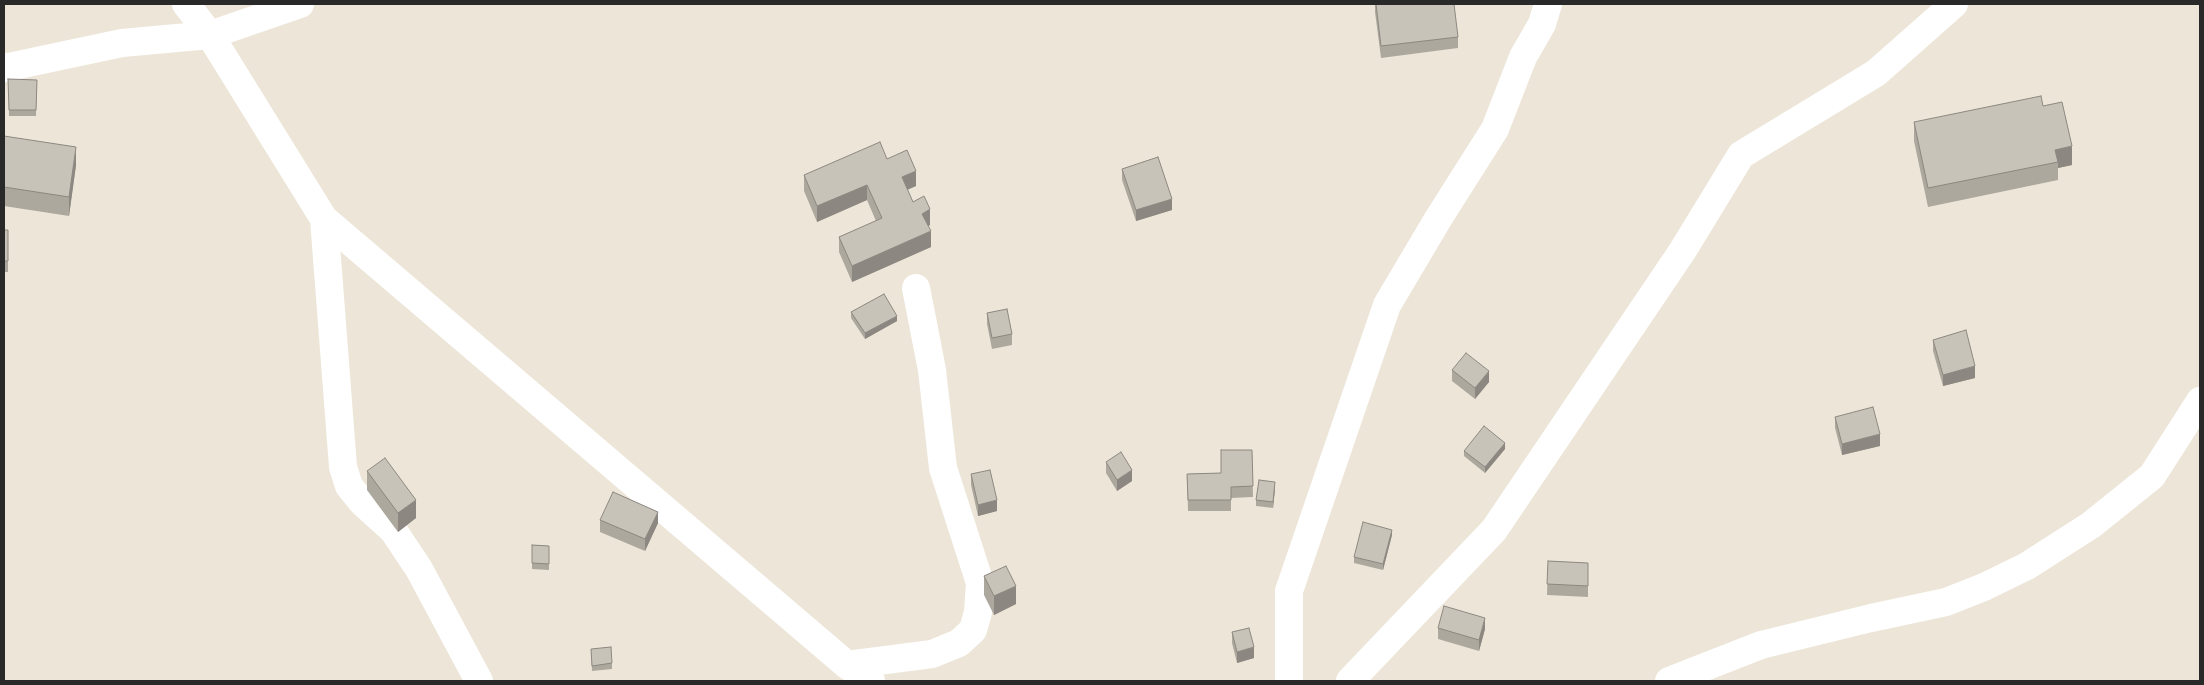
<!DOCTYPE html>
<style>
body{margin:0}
#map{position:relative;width:2204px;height:685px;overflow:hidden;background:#ede6d8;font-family:"Archivo Narrow",sans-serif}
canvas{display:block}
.frame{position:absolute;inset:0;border:5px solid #292929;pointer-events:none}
</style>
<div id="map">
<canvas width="2204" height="685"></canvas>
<div class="frame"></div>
</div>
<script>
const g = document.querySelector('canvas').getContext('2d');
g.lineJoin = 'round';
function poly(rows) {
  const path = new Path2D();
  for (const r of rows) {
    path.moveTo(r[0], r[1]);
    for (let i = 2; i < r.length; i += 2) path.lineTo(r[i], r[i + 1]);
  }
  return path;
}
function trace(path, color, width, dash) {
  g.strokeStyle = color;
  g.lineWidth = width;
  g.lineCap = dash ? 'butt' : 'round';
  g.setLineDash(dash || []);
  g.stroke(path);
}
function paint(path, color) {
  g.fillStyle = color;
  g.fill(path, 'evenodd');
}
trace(poly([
 [186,4,210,35,324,219,847,665,871,681],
 [4,68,122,43,210,35,300,4],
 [324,219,343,467,349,486,362,502,393,530,419,569,479,681],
 [847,665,932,654,959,643,973,630,978,612,980,583,943,468,932,370,916,288],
 [1289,681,1289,591,1387,305,1438,219,1495,129,1523,57,1542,24,1548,4],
 [1350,681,1494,530,1683,250,1741,155,1876,73,1954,4],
 [1669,681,1761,645,1871,618,1946,602,1984,587,2027,566,2091,525,2152,476,2200,401]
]), '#fff', 28);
paint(poly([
 [1375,4,1458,37,1458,48,1381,58,1375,12],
 [8,79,37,80,36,116,9,116],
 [2043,106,2072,165,2058,168,2058,180,1928,207,1914,141,1914,122],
 [4,136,76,165,69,216,4,206],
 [887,159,916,186,907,190,913,202,930,225,928,226,931,247,852,282,839,252,839,237,876,221,867,200,817,222,804,191,804,175],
 [1122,169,1172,210,1136,221,1122,180],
 [4,230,8,230,8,272,4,272],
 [851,312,897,321,865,339,851,318],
 [987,313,1012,334,1012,345,992,349,987,324],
 [1933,340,1975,378,1943,386,1933,351],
 [1452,370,1489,382,1475,399,1452,381],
 [1835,417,1880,446,1842,455,1835,428],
 [1505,449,1485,473,1464,456,1464,451],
 [1252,450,1253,497,1231,498,1231,511,1188,511,1187,474,1221,473],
 [1106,462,1132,481,1117,491,1106,473],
 [367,471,416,518,398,532,367,490],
 [971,474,997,511,978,516,971,485],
 [1275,488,1273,508,1256,506,1256,500],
 [600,520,658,523,645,551,600,532],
 [1392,535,1383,570,1354,563,1354,557],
 [532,545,549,546,549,570,532,569],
 [1548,561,1588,563,1588,597,1547,595],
 [984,576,1016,604,994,615,984,595],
 [1438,628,1485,629,1479,651,1438,639],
 [1232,632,1254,658,1237,663,1232,643],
 [591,649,612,663,612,669,592,671]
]), '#aca89e');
paint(poly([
 [2072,146,2072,165,2058,168,2058,162,2055,150],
 [76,147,76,165,69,216,69,197],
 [916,171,916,186,902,192,902,177],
 [867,185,867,200,817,222,817,206],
 [1172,199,1172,210,1136,221,1136,210],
 [930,209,930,225,922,229,922,214],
 [931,231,931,247,852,282,852,266],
 [897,316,897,321,865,339,865,333],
 [1975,366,1975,378,1943,386,1943,375],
 [1489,371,1489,382,1475,399,1475,388],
 [1880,434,1880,446,1842,455,1842,444],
 [1505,443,1505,449,1485,473,1485,467],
 [1132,470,1132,481,1117,491,1117,480],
 [1275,482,1275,488,1273,508,1273,502],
 [416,500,416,518,398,532,398,513],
 [997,500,997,511,978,516,978,505],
 [658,512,658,523,645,551,645,539],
 [1392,530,1392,535,1383,570,1383,564],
 [1016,586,1016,604,994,615,994,596],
 [1485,618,1485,629,1479,651,1479,640],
 [1254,647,1254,658,1237,663,1237,652]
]), '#8c8881');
const building = poly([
 [1376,4,1454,4,1458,37,1381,46,1376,4],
 [8,79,37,80,36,110,9,110,8,79],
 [2041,96,2043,106,2062,102,2072,146,2055,150,2058,162,1928,188,1914,122,2041,96],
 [4,136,76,147,69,197,4,187,4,136],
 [880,142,887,159,907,150,916,171,902,177,913,202,924,196,930,209,922,214,931,231,852,266,839,237,882,218,867,185,817,206,804,175,880,142],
 [1158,157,1172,199,1136,210,1122,169,1158,157],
 [4,230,8,230,8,261,4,261,4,230],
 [884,294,897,316,865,333,851,312,884,294],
 [1007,309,1012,334,992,338,987,313,1007,309],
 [1966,330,1975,366,1943,375,1933,340,1966,330],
 [1466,353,1489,371,1475,388,1452,370,1466,353],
 [1873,407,1880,434,1842,444,1835,417,1873,407],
 [1484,426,1505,443,1485,467,1464,451,1484,426],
 [1221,450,1252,450,1253,486,1231,487,1231,500,1188,500,1187,474,1221,473,1221,450],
 [1121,452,1132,470,1117,480,1106,462,1121,452],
 [385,458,416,500,398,513,367,471,385,458],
 [990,470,997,500,978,505,971,474,990,470],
 [1259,480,1275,482,1273,502,1256,500,1259,480],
 [613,492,658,512,645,539,600,520,613,492],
 [1363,522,1392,530,1383,564,1354,557,1363,522],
 [532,545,549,546,549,564,532,563,532,545],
 [1548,561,1588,563,1588,586,1547,584,1548,561],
 [1006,566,1016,586,994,596,984,576,1006,566],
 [1444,606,1485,618,1479,640,1438,628,1444,606],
 [1249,628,1254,647,1237,652,1232,632,1249,628],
 [611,647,612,663,592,666,591,649,611,647]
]);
paint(building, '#c8c3b8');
trace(building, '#8c8881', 1);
</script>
